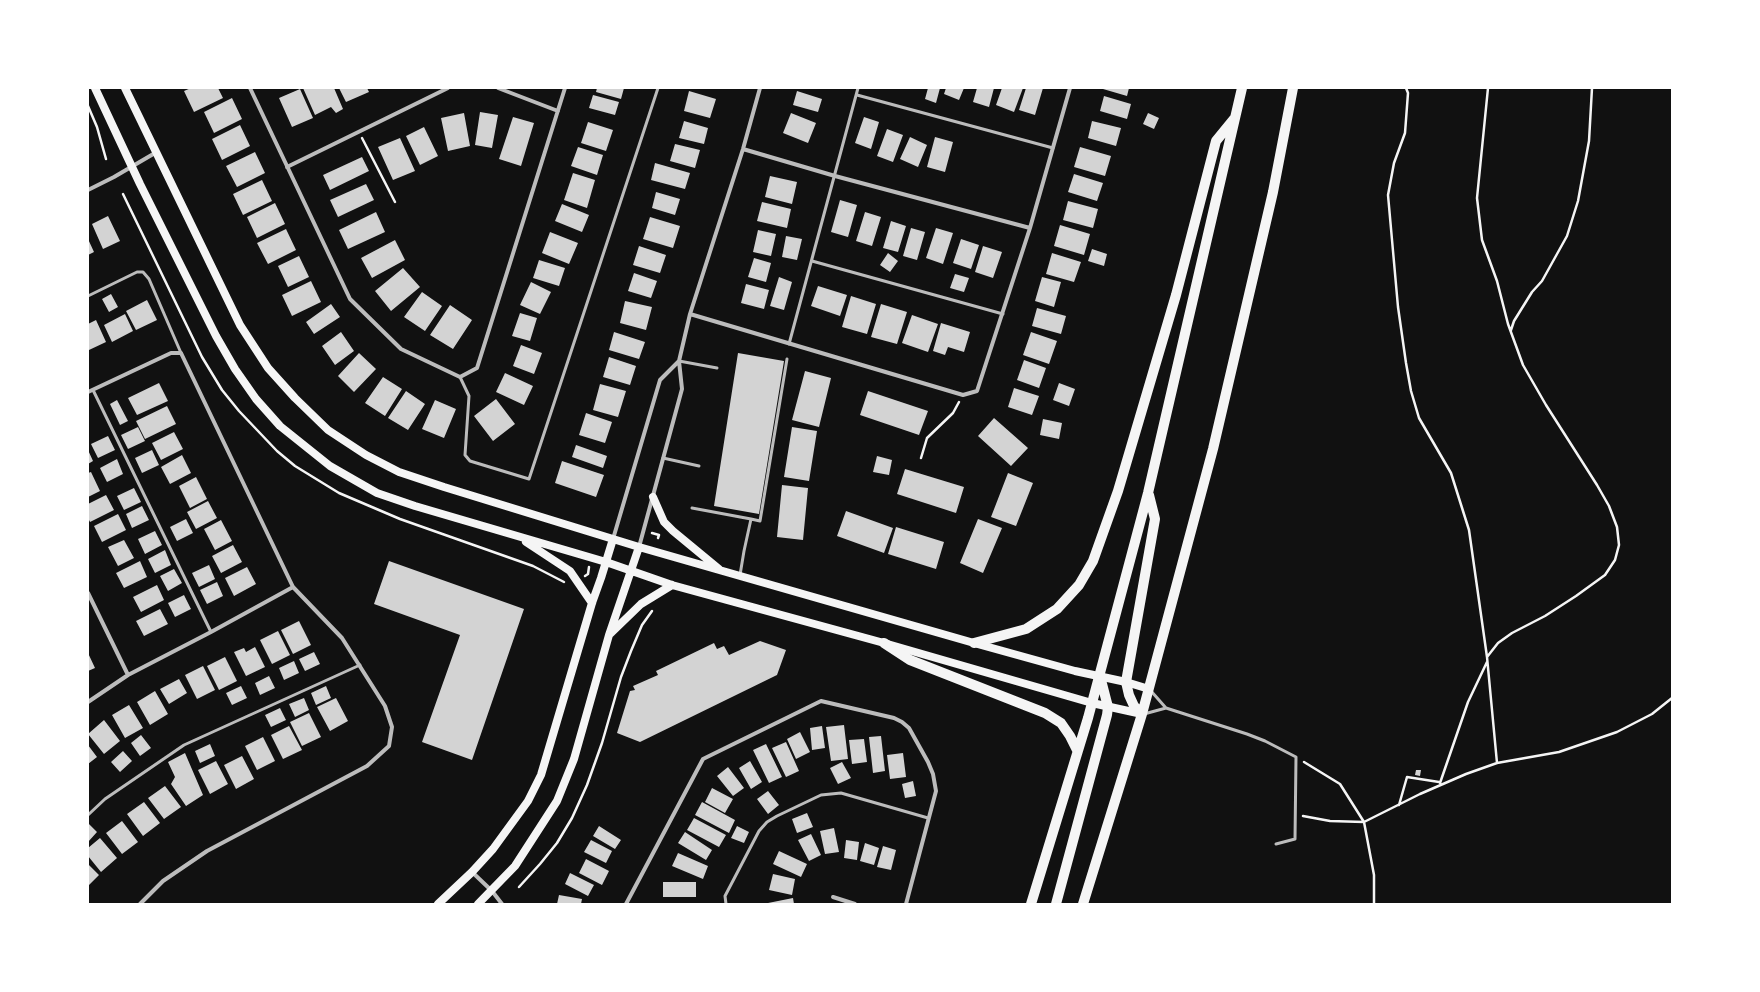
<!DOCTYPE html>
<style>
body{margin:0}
#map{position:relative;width:1760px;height:992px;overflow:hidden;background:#111;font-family:"Source Sans 3",sans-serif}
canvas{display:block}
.frame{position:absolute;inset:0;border:89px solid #fff;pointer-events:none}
</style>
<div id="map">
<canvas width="1760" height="992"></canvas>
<div class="frame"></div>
</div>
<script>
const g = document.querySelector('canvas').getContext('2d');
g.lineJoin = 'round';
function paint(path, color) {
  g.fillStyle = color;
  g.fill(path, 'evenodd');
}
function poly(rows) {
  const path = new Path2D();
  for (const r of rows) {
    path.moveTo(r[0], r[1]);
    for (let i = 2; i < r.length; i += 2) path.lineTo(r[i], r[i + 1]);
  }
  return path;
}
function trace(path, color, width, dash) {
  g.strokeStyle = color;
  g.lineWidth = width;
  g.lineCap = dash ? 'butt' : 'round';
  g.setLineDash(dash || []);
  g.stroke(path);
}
paint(poly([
 [191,88,218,88,223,98,194,112,184,91],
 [303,88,334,88,343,109,336,113,331,107,315,115],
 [339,88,367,88,369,92,346,102],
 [597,88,624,88,621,99,596,92],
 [928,88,940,88,936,103,925,99],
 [946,88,964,88,959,100,944,94],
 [977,88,994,88,989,107,973,102],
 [1002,88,1023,88,1014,112,996,105],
 [1026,88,1043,88,1035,115,1019,110],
 [1103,88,1129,88,1127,96,1103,89],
 [300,89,313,118,292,127,279,98],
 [689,91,716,99,710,118,684,111],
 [797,91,822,99,818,112,793,105],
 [593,95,619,102,615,115,589,108],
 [1104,96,1131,104,1127,119,1100,111],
 [232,98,242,119,214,133,204,112],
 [480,112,498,115,492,148,475,145],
 [464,113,470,146,448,151,441,118],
 [791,113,816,123,808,143,783,133],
 [1148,113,1159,118,1154,129,1143,124],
 [513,117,534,123,521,166,499,159],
 [864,117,879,122,871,149,855,143],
 [684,121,708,128,704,144,679,138],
 [1092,121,1121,128,1116,146,1088,138],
 [588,122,613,130,606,151,581,143],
 [240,125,250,146,222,160,212,139],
 [424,127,438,156,420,165,406,136],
 [887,129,903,135,893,162,877,156],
 [910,137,927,145,918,167,900,159],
 [935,137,953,142,945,172,927,167],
 [400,138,415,171,393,180,378,147],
 [675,144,700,150,695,168,670,161],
 [578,147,603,155,597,175,571,166],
 [1080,147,1111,156,1105,176,1074,167],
 [255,152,265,173,237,187,226,166],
 [362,157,369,171,330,190,323,175],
 [655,163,690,173,685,189,651,180],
 [573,173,595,180,587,208,564,200],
 [1074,174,1103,183,1097,201,1068,192],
 [770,176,797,182,792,204,765,197],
 [262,180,272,201,243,215,233,194],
 [366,184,374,200,338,217,330,200],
 [656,192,680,199,675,215,652,208],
 [840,200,857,205,848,237,831,232],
 [1068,201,1098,209,1093,228,1063,220],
 [762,202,791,209,787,228,757,221],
 [275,203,285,224,257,238,247,217],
 [562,204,589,215,582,232,555,221],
 [376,212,385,232,348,249,339,230],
 [865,212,881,217,872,246,856,241],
 [108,216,120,241,103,249,92,224],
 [650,217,680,226,673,248,643,239],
 [891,221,906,226,898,252,883,248],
 [1060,225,1090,234,1084,255,1054,246],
 [911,228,925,232,917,260,903,256],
 [936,228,953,233,943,264,926,258],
 [286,229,296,250,268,264,257,243],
 [758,230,776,234,771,256,753,252],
 [550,232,578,243,569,264,542,253],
 [786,236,802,239,797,260,782,257],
 [88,239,94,252,88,255],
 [961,239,979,245,971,269,953,263],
 [395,240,405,260,372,278,361,258],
 [639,246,666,255,660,273,633,265],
 [983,246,1002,252,993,278,975,272],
 [1092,249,1107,254,1104,266,1088,261],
 [888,253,898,261,890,272,880,265],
 [1052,253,1081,262,1074,282,1046,274],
 [299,256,309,277,288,287,278,266],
 [754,258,771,263,766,282,748,277],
 [539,260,565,268,559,286,533,278],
 [403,268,420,287,391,311,375,291],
 [634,273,657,281,651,298,628,291],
 [955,274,969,278,964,292,950,288],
 [779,277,792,282,784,310,770,306],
 [1042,277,1061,282,1054,307,1035,301],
 [311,281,321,302,292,316,282,295],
 [531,282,551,292,540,314,520,305],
 [746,284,769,290,764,309,741,303],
 [818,286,847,295,840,316,811,306],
 [422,292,442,306,425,331,404,317],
 [111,294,118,307,109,312,102,299],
 [851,296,876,304,867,334,842,327],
 [147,300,157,320,136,330,126,311],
 [625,301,652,307,646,330,620,323],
 [331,304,340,317,314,334,306,322],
 [881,304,907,312,897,344,871,337],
 [450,305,472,320,453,349,430,335],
 [1037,308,1066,316,1061,334,1032,326],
 [520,313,537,318,530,341,512,336],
 [125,314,133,331,112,342,104,325],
 [912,315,938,324,928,352,902,343],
 [96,320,106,342,89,350,88,324],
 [941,323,970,332,964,352,948,347,945,355,933,351],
 [341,332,354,351,335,365,322,346],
 [614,332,645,342,639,359,609,350],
 [1031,332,1057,341,1049,364,1023,355],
 [521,345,542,353,534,374,513,366],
 [359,353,376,369,354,392,338,376],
 [738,353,784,361,759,514,714,506],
 [609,357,636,366,630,385,603,377],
 [1024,360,1046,368,1039,388,1017,380],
 [805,371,831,378,819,427,792,420],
 [505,373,533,386,524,405,496,392],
 [383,377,402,389,385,416,365,403],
 [159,383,168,401,137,415,128,398],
 [1059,383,1075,389,1069,406,1053,400],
 [600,384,626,391,618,417,593,410],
 [1014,388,1039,396,1032,415,1008,407],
 [406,391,425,404,408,430,388,418],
 [868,391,928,411,919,435,860,415],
 [496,399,515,424,493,441,474,416],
 [117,400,128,421,120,425,110,404],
 [435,400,456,409,444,438,422,429],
 [167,406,176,424,145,439,136,421],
 [586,413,612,422,605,443,579,435],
 [994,418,1028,448,1011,466,978,436],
 [1043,419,1062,423,1059,439,1040,435],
 [138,427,145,441,128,449,121,435],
 [792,427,817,431,809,481,784,477],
 [174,432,183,449,161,460,152,443],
 [108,436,115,450,98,458,91,444],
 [576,445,607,456,603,468,572,457],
 [88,450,93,461,88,464],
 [152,450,159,465,142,473,135,458],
 [182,455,191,473,170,484,161,467],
 [877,456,892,460,889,475,873,472],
 [117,459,123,474,107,482,100,468],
 [562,461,604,475,596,497,555,483],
 [905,469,964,487,956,513,897,494],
 [91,472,100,491,88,497,88,473],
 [1008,473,1033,483,1016,526,991,517],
 [196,477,207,499,190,508,179,486],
 [782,485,808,488,803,540,777,537],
 [134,488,141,502,124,510,117,496],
 [106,495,114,510,90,522,88,518,88,504],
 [208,501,217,518,196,529,187,512],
 [142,506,149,520,132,528,126,514],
 [846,511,893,528,884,553,837,536],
 [118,514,126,530,102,542,94,526],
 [186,519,193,533,177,541,170,527],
 [978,519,1002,528,983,573,960,563],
 [221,520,232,541,215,550,204,529],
 [896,527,944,542,936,569,888,554],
 [155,531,162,545,145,554,138,539],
 [124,540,134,558,118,566,108,547],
 [233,545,242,562,221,573,212,556],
 [165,550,171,565,155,573,148,559],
 [140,561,147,577,124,588,116,573],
 [389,561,524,609,472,760,422,742,460,635,374,604],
 [209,565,215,579,199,587,192,573],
 [247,567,256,584,234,596,225,578],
 [174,569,182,583,168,591,160,576],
 [217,582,223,596,207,604,200,590],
 [157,585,164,600,141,612,133,597],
 [184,595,191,609,175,617,168,603],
 [160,609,168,624,144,636,136,621],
 [299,621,311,645,293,654,281,630],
 [278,631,290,655,272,664,260,640],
 [760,641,786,650,777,675,640,742,617,733,630,691,635,690,633,686,658,675,656,671,714,643,717,649,724,646,729,655],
 [255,647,265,667,246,676,234,652,244,648,246,652],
 [314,652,320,664,305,671,299,659],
 [88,653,95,668,88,671],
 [225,657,237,681,219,690,207,666],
 [294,661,299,673,284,680,279,668],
 [203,666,215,690,197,699,185,675],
 [269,676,275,688,260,695,255,683],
 [179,679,187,693,169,704,160,689],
 [241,686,247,698,232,705,226,693],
 [326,686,331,698,316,705,311,693],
 [155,691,168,714,150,725,137,702],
 [304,698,309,710,295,717,289,704],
 [336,698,348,721,330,731,317,707],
 [129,705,143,728,125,738,112,715],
 [280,708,286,720,271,727,265,715],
 [309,713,321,737,302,746,290,722],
 [104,720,120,741,104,754,88,734],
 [844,725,848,759,831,761,826,727],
 [289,726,302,750,283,759,271,735],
 [822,726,825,748,812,750,810,728],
 [800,732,810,752,796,759,787,739],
 [141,735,151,748,140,756,131,743],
 [881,736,885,771,873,773,869,737],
 [263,737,275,761,257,770,245,746],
 [864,739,867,762,852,764,849,740],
 [786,742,799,771,786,777,772,748],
 [210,744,215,756,200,763,195,751],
 [766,744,782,777,769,783,753,750],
 [88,745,97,757,88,764],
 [123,751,132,761,120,772,111,762],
 [185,753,203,795,186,806,171,784,175,777,168,762],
 [903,753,906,777,890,779,887,755],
 [242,756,254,779,236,789,224,765],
 [216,761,228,784,210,794,198,770],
 [750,761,762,782,751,789,739,768],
 [842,762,851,778,838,784,830,768],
 [728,767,744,788,733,796,717,776],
 [1416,770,1421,770,1420,776,1415,775],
 [913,781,916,796,905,798,902,784],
 [165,786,181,807,164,819,148,798],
 [712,788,733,799,725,813,705,802],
 [768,791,779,805,768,814,757,799],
 [144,802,160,823,143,836,127,814],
 [702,802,735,820,729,833,695,815],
 [807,813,813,827,797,833,792,819],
 [694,818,726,835,719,847,687,830],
 [122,821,138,842,122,854,106,833],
 [88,823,97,832,88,842],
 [599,826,621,840,615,849,593,836],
 [737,826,749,832,744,843,731,838],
 [834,828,839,852,825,854,820,831],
 [685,832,712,850,706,860,678,843],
 [811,834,821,855,809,861,798,840],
 [100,838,117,858,101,872,88,856,88,848],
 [591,840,612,851,606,863,584,852],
 [846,840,859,842,857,860,844,858],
 [865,843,879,848,874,865,860,861],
 [883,846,896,850,891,870,877,867],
 [779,851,807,864,801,877,773,864],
 [678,853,708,866,703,879,672,866],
 [586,859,609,871,602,885,579,873],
 [88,864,99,875,88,886],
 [570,873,594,885,588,896,565,884],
 [773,874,795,879,792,895,769,890],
 [663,882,696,882,696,897,663,897],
 [559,895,582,899,581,904,557,904],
 [793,898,794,904,768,904,768,903]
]), '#d3d3d3');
trace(poly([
 [1406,88,1408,93,1405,133,1394,163,1388,195,1398,307,1406,363,1411,391,1419,418,1451,473,1469,530,1487,657],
 [1488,88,1477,198,1482,240,1497,281,1508,324,1523,365,1546,405,1597,485,1609,506,1617,527,1619,545,1615,560,1605,575,1576,596,1545,616,1512,633,1498,643,1487,657,1497,763],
 [88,106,97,127,106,159],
 [362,138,395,202],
 [123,194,202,357,222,390,239,411,277,451,295,466,339,493,400,519,533,566,564,582],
 [1511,330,1514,321,1532,292,1542,281,1567,236,1578,201,1589,141,1592,88],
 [921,458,927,438,953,413,959,402],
 [652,533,659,535,658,538],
 [585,576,588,574,589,567],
 [1304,762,1340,784,1364,822,1374,875,1374,904],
 [1440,783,1468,702,1487,662],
 [1399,805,1407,777,1439,782],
 [1303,816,1330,821,1364,822,1420,794,1466,774,1497,763,1559,752,1617,732,1652,714,1672,698],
 [519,887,540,864,557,843,572,818,587,785,602,743,621,677,631,651,642,625,652,611]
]), '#f5f5f5', 2.5);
trace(poly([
 [857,95,1053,148],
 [812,261,1003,314],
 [88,296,137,272,143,272,149,279,181,353],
 [789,344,858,88],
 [679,361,717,368],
 [460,377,469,396,465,455,470,461,529,479,658,88],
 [93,390,211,632],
 [663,458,699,466],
 [692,508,751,519,744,551,740,575],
 [751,519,760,521,787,359],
 [1151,691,1166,708,1247,734,1265,741,1296,757,1295,839,1276,844],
 [1144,714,1166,708],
 [88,815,105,799,184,745,360,665],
 [726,904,725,896,759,831,767,822,777,816,821,795,841,793,928,818]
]), '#bcbcbc', 3);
trace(poly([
 [250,88,350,299,401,349,460,377,477,368,565,88],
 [498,88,558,111],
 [743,149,835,176,1030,228],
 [287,167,448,88],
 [88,190,114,177,155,153],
 [690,314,963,395,977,391,1030,228,1070,88],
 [88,392,171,353,181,353,293,587,342,638,385,706,392,727,389,746,367,766,207,851,163,881,140,904],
 [613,539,660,380,679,361],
 [639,547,682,389,679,361,690,314,743,149,760,88],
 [88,593,128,675],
 [88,702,128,675,211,632,293,587],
 [472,872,492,891,502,904],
 [833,897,855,904],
 [626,904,703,759,821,701,894,718,902,722,909,728,928,762,933,774,936,791,906,904]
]), '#bcbcbc', 4);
trace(poly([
 [95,88,140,184,216,336,235,369,256,399,280,426,330,466,377,493,415,506,606,562,672,585,884,643,1092,703,1142,714],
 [125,88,240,325,268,368,295,398,328,430,366,455,399,472,444,487,639,547,974,643,1075,671,1126,682,1149,689],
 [653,497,664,522,673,531,719,569],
 [526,542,570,571,592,603],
 [610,634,641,604,672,585],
 [438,904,472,872,493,849,528,801,541,775,592,603,601,578,613,539],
 [478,904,515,866,557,801,574,759,609,635,639,547]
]), '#f5f5f5', 8);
trace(poly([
 [884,643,910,660,1045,713,1061,723,1070,736,1077,750],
 [974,643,1026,629,1057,609,1079,585,1093,561,1118,491,1176,295,1216,141,1234,119],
 [1142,714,1134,706,1129,695,1126,682,1155,519,1149,495],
 [1031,904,1088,718,1148,493,1242,88],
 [1056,904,1107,715,1108,707,1100,676],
 [1083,904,1142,714,1213,449,1273,192,1293,88]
]), '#f5f5f5', 10);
</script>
